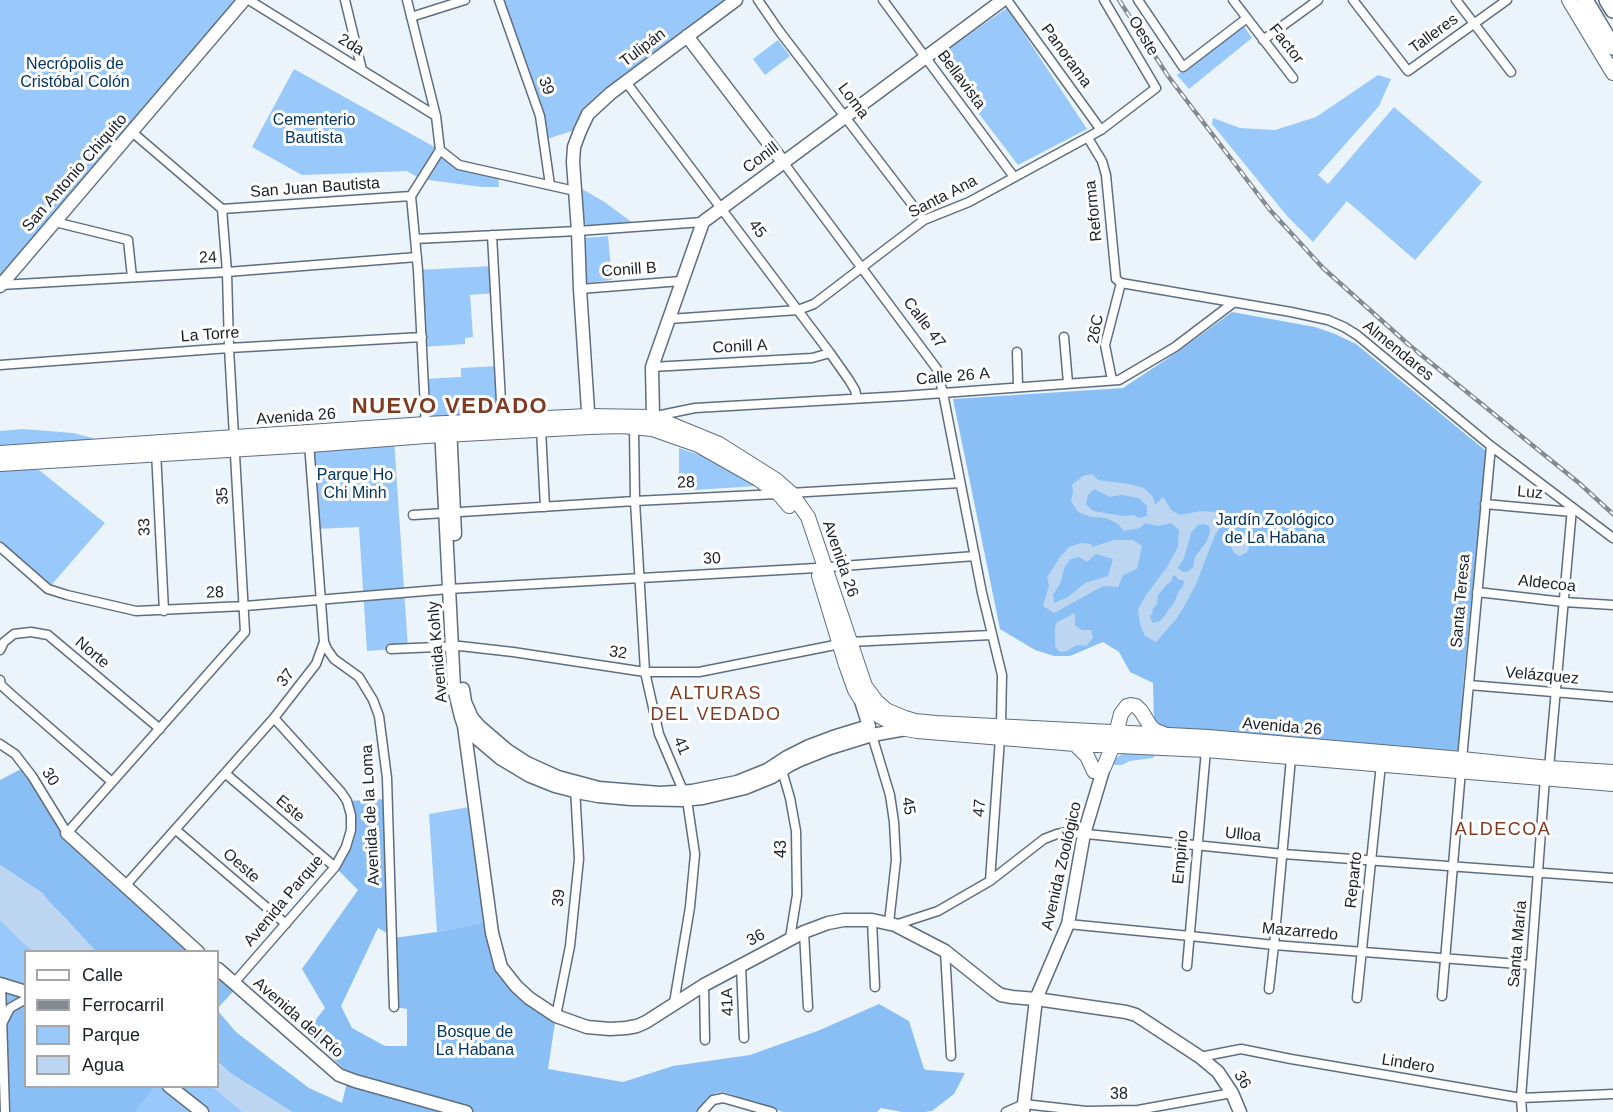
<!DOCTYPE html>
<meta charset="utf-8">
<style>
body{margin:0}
#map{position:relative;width:1613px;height:1112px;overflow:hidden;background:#ecf4fb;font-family:Arial,sans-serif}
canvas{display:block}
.legend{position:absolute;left:24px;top:950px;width:195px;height:138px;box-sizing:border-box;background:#fff;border:2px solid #a4a6a9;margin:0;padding:8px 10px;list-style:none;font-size:18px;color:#1b2128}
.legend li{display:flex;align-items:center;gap:12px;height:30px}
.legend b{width:30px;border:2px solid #a4a6a9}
</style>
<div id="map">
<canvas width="1613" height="1112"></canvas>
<ul class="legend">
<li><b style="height:8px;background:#fff"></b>Calle</li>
<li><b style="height:8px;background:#838a91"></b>Ferrocarril</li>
<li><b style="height:16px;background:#99c8fa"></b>Parque</li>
<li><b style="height:16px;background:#bcd6f2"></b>Agua</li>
</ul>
</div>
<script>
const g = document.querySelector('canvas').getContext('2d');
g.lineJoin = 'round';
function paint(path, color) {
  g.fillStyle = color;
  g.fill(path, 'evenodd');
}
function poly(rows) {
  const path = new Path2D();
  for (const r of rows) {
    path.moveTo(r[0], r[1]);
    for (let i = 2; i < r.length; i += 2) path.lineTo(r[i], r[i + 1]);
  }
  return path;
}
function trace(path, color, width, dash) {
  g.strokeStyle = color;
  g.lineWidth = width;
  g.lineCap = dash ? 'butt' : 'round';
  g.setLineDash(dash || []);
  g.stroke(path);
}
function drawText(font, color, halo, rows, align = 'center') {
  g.font = font + ' Arial,sans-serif';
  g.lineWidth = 6;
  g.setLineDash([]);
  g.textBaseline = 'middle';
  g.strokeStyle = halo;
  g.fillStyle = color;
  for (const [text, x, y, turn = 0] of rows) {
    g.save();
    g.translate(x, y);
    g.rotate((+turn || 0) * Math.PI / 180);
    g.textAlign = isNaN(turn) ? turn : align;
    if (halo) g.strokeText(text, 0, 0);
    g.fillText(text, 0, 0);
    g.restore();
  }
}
paint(poly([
 [0,0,235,0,0,277],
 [499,0,736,0,611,93,581,128,544,140],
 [1007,8,1087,129,1018,165,936,57],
 [1243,25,1252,38,1189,89,1177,75],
 [778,40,790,56,765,75,753,59],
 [294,69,440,150,459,165,498,174,499,187,482,187,421,179,407,171,302,175,252,147],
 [1378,75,1391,79,1379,106,1318,175,1328,184,1394,107,1482,182,1415,260,1347,201,1313,242,1287,216,1212,124,1213,118,1240,128,1275,130,1316,117],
 [582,189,603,201,633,223,591,227,586,225,584,220],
 [608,236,612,280,586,283,584,238],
 [493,266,495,293,470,295,473,337,465,338,465,344,422,347,418,270],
 [499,366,502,420,426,424,424,379,461,377,461,368],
 [23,429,73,433,119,445,0,453,0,431],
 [394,439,408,648,367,651,359,527,315,529,310,445],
 [679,448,700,455,756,486,679,491],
 [26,462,39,470,105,523,48,589,0,546,0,464],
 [1127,753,1154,754,1155,755,1153,758,1130,761,1122,765,1112,765,1115,759,1120,755],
 [475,806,491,921,437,932,429,814],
 [0,920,34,951,26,952,25,992,0,984],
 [154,1086,213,1087,243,1112,135,1112]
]), '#99c8fa');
paint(poly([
 [1232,312,1315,327,1335,334,1356,344,1486,451,1463,685,1460,751,1164,728,1154,719,1153,683,1130,672,1119,652,1103,642,1070,656,1054,656,1035,650,1000,629,953,399,1123,388,1179,351],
 [25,767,67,833,199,951,96,952,67,920,50,903,42,893,0,865,0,780],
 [388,799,391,935,378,928,341,1006,352,1028,385,1046,407,1046,407,1009,394,1007,394,938,437,932,491,921,501,967,556,1016,548,1069,623,1082,673,1066,750,1055,820,1030,879,1004,909,1021,924,1069,927,1070,965,1073,954,1094,932,1111,925,1112,902,1112,881,1108,877,1112,783,1112,724,1092,715,1093,706,1099,699,1112,292,1112,230,1073,218,1062,218,1011,236,1032,272,1060,309,1088,342,1103,349,1074,306,1032,325,1008,302,969,358,890,335,867,351,830,347,801],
 [218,969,238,986,218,1008],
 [1,984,25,992,26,1086,154,1087,135,1112,5,1112]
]), '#8abff6');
paint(poly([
 [1092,474,1098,480,1129,484,1144,488,1153,497,1155,505,1163,497,1172,511,1180,515,1201,511,1217,512,1226,519,1215,535,1196,584,1186,603,1177,618,1156,642,1145,636,1140,624,1138,609,1146,595,1167,567,1178,547,1179,530,1171,523,1158,526,1145,523,1140,528,1124,531,1118,524,1106,518,1091,517,1078,512,1071,501,1073,492,1072,485,1083,476],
 [1094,489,1110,497,1121,495,1139,498,1147,506,1147,516,1139,518,1134,515,1123,516,1093,511,1086,504,1088,495],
 [1204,524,1209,526,1210,531,1207,541,1195,557,1193,567,1189,571,1183,572,1178,568,1184,558,1191,533,1198,525],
 [1175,575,1179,580,1183,580,1184,583,1182,588,1180,589,1175,600,1174,603,1169,609,1166,614,1160,621,1153,623,1151,620,1150,616,1153,613,1152,610,1157,604,1158,595,1167,584,1171,582,1173,576],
 [1247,537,1249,548,1247,552,1240,556,1234,553,1229,543],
 [1115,540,1133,540,1142,546,1137,569,1123,575,1118,587,1103,586,1054,613,1043,606,1049,585,1047,577,1060,557,1069,547,1081,543,1091,544,1092,547],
 [1096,554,1113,559,1108,576,1085,583,1068,597,1054,603,1053,595,1060,584,1065,566,1071,559,1079,557,1087,562],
 [1075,613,1075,625,1082,630,1091,630,1093,638,1086,646,1077,645,1067,651,1060,652,1055,647,1055,627,1057,622],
 [0,865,42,893,50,903,67,920,96,951,34,951,24,944,0,920],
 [218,1062,230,1073,292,1112,243,1112,213,1087,218,1086]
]), '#bcd6f2');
const street = poly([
 [249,0,436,116],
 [345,0,362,70],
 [407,0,436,116,440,150],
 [499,0,540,116,550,185],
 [758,0,780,32,924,220],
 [883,0,1014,177],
 [1007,0,1101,130],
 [1138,0,1183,67,1247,18],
 [1233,0,1293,78],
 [1353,0,1408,71,1507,0],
 [1456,0,1511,72],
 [411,17,465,0],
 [1263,40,1318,0],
 [626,82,830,353,849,380,855,390,857,398],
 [1088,138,1102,161,1106,175,1116,279,1121,283],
 [440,150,459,165,575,191],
 [783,162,937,369,943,393,982,593,1002,675,1001,725],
 [222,209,411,196],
 [55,222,128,240,132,277],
 [492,235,502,420],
 [415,239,578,231,703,222],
 [1121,283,1291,312,1328,320,1344,327,1357,335,1491,446,1613,538],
 [1,285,227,272,417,257],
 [580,289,681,281],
 [669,319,798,310,814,304,924,220,969,202,1101,130,1156,88,1104,0],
 [1064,337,1068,383],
 [1017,352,1018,386],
 [0,365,229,348,422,337],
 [652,367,812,358,830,353],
 [1112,380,1105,345,1121,283],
 [656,416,695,408,903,396,1119,380,1175,347,1233,303],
 [634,427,635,501,645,672,659,734,687,800,695,854,690,907,674,1003],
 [426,428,418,270,411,196,440,150],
 [541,430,545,507],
 [156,451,164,611],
 [790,493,960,483],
 [1485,504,1572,512],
 [413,515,635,501,777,494],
 [0,547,48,589,67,595,136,611,245,606,449,589,816,568,975,556],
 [1477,592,1564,602,1613,605],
 [324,642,327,649,334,659,359,677,373,700,379,716,387,778,394,1007],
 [850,642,991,635],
 [391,649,460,646,513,652,645,672,699,672,840,644],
 [0,650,4,642,14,634,31,632,48,635,160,729],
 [0,680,1,685,12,695,112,782],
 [1469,685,1613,697],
 [871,732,890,795,894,822,896,860,889,923],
 [0,744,15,754,32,776,67,833,245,632,229,348,227,272,222,209,132,132],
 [1462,759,1491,446],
 [781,767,790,798,796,831,797,895,790,938],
 [1549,768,1572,508],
 [226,774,335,867],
 [176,830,286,924],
 [990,881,1000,738],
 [125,886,274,718,316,664,324,642,309,443],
 [872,920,875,987],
 [1068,924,1190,936,1274,945,1531,965],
 [895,925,938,911,990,881,1044,839,1057,834,1067,832,1283,854,1613,878],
 [804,932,808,1007],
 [945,951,951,1056],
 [741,966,744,1038],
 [1187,966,1206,750],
 [234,983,335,867,346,847,351,830,351,815,347,801,341,792,274,718],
 [1,984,5,1112],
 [704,985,705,1040],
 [1269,989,1274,945,1291,758],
 [1442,996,1461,770],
 [1357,998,1381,764],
 [556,1016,570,946,579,859,575,788],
 [3,1022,10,1008,26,999],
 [1200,1057,1241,1049,1291,1059,1521,1098,1613,1094],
 [702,1112,713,1100,723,1098,772,1112],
 [1006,1112,1024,1104,1086,1111,1138,1110,1232,1093],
 [1522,1112,1521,1098,1545,778]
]);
const secondary = poly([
 [687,36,783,162],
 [0,286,244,0],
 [653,417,652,367,703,222,1003,0],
 [450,426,455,534],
 [589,426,580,289,578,231,573,162,574,147,580,131,588,114,611,93,736,0],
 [441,428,454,688,461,717,464,726,474,736,500,758,530,776,555,786,582,793,598,796,631,799,682,800,703,798,745,788,772,777,788,766,800,760,830,748,872,735,906,729],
 [463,689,465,702,472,718,479,726,507,750,527,763,558,777,599,788,660,793,692,791,737,782,767,770,787,757,809,746,833,737,869,726,860,698],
 [464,726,492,933,501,967,516,986,529,998,556,1016,587,1027,610,1029,626,1028,637,1026,646,1022,704,985,804,932,828,923,844,920,872,920,895,925,945,951,995,991,1001,995,1012,997,1036,999,1126,1012,1136,1015,1200,1057,1218,1072,1232,1093,1240,1112],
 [67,833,198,952],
 [218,969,339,1075,355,1081,466,1112],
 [0,984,26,992],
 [169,1086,202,1112],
 [1023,1112,1036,999,1068,924,1084,834,1104,767]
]);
const primary = poly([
 [1569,0,1613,73],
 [0,453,426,424,588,416,653,417,719,444,776,480,791,493,808,517,865,686,876,701,886,710,905,718,915,721,936,723,1208,737,1462,759,1549,768,1613,772],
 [0,464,310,445,426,436,590,427,622,426,652,429,698,445,758,479,779,494,789,506],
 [819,576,846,665,855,690,860,698,879,716,897,726,906,729,917,731,1075,744,1206,750,1613,784],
 [1075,744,1087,756,1094,771,1099,770,1104,767,1113,745,1121,714,1127,706,1131,705,1136,706,1141,711,1151,727,1156,731,1164,734]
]);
const highway = poly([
 [1585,0,1613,47],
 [1607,0,1613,10]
]);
trace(street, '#5e6e7f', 11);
trace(secondary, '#5e6e7f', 15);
trace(primary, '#5e6e7f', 16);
trace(highway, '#5e6e7f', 18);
trace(street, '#fff', 8);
trace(secondary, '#fff', 12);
trace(primary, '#fff', 14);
trace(highway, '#fff', 15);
const rail = poly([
 [1119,0,1168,76,1190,105,1270,210,1323,268,1409,345,1579,483,1613,514]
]);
trace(rail, '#838a91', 4.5);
trace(rail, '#fff', 2, [7]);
drawText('16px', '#1b2128', '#fff', [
 ["Talleres",1434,34,-36],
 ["Oeste",1143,36,59],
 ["Factor",1286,44,52],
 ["2da",351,45,32],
 ["Tulipán",643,48,-37],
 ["Panorama",1066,56,54],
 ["Bellavista",961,80,53],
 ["39",546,86,70],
 ["Loma",853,101,53],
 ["Conill",761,158,-37],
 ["San Antonio Chiquito",75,173,-49],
 ["San Juan Bautista",315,188,-4],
 ["Santa Ana",943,197,-27],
 ["Reforma",1094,211,-96],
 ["45",757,229,53],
 ["24",208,258,-3],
 ["Conill B",629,270,-4],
 ["Calle 47",924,323,53],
 ["26C",1096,329,-80],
 ["La Torre",210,335,-4],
 ["Conill A",740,347,-3],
 ["Almendares",1398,351,39],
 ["Calle 26 A",953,377,-5],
 ["Avenida 26",296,417,-4],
 ["28",686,483,-3],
 ["Luz",1530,493,5],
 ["35",223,496,-94],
 ["33",145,527,-93],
 ["30",712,559,-3],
 ["Avenida 26",840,559,71],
 ["Aldecoa",1547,584,6],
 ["28",215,593,-3],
 ["Santa Teresa",1461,601,-85],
 ["Avenida Kohly",438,652,-95],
 ["Norte",92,653,40],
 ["32",618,653,9],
 ["Velázquez",1542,676,5],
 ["37",286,678,-52],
 ["Avenida 26",1282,727,5],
 ["41",681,746,67],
 ["30",50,777,57],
 ["45",908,806,81],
 ["47",980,808,-86],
 ["Este",290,809,40],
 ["Avenida de la Loma",371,815,-93],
 ["Ulloa",1243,835,6],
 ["43",782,849,-90],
 ["Empirio",1181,857,-85],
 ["Oeste",241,866,41],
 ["Avenida Zoológico",1062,866,-77],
 ["Reparto",1354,880,-84],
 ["39",559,898,-84],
 ["Avenida Parque",284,901,-50],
 ["Mazarredo",1300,932,5],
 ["36",756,938,-29],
 ["Santa María",1518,944,-85],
 ["41A",728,1002,-92],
 ["Avenida del Río",298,1018,41],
 ["Lindero",1408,1064,9],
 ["36",1242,1080,60],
 ["38",1119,1095]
]);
drawText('16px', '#033560', '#fff', [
 ["Necrópolis de",75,65],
 ["Cristóbal Colón",75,83],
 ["Cementerio",314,121],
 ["Bautista",314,139],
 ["Parque Ho",355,476],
 ["Chi Minh",355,494],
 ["Jardín Zoológico",1275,521],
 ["de La Habana",1275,539],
 ["Bosque de",475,1033],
 ["La Habana",475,1051]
]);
g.letterSpacing = '1.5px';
drawText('18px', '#7e3b22', '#fff', [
 ["ALTURAS",716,694],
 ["DEL VEDADO",716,715],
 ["ALDECOA",1503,830]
]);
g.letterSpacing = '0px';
g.letterSpacing = '1.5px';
drawText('bold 22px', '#7e3b22', '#fff', [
 ["NUEVO VEDADO",450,407]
]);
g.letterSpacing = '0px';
</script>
